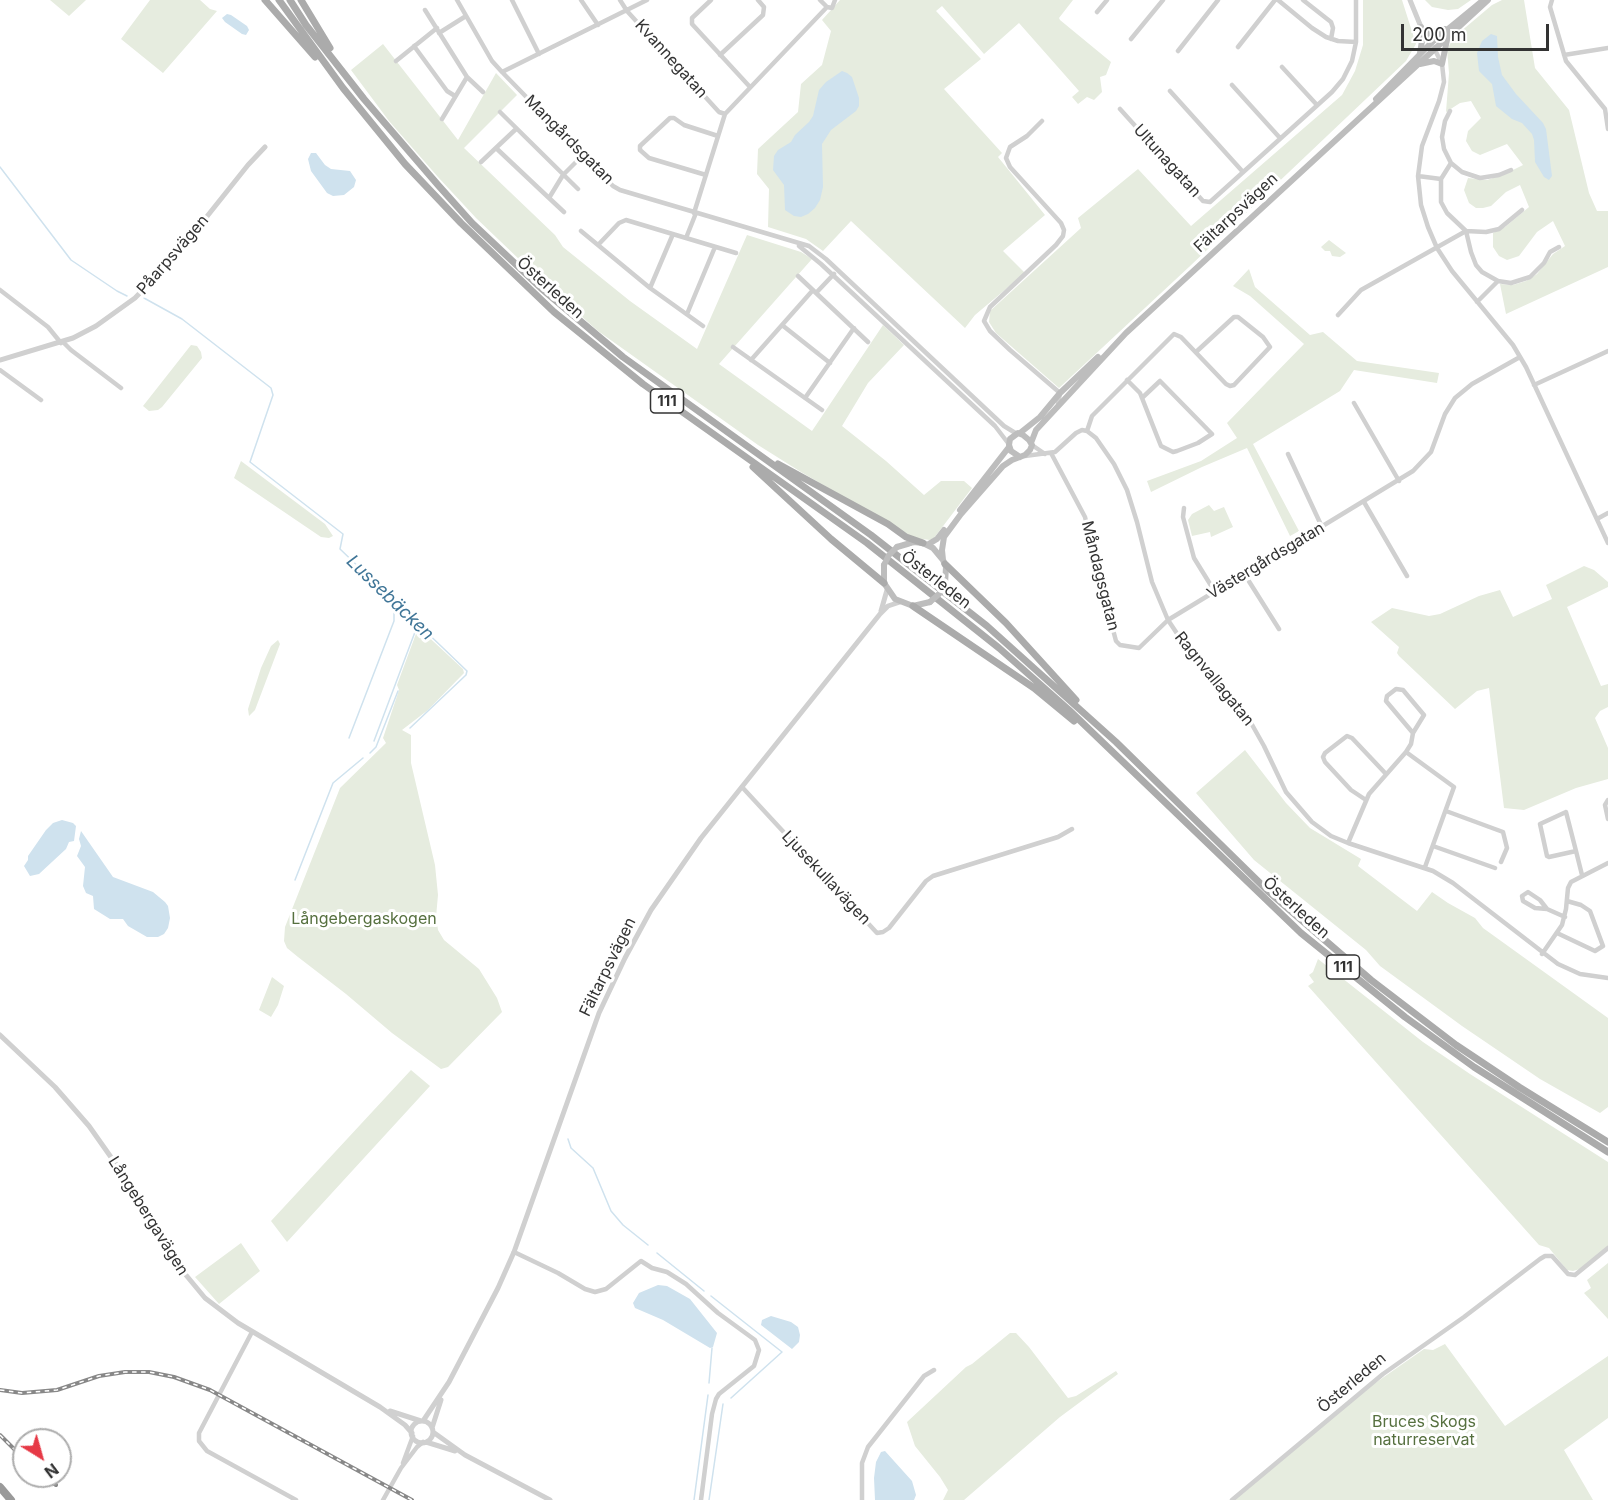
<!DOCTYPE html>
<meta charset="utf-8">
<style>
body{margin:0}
#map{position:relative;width:1608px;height:1500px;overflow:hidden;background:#fff;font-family:Inter,sans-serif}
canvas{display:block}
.north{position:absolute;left:12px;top:1428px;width:60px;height:60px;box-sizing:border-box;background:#fff;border:2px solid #adadad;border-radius:50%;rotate:143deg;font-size:16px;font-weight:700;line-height:24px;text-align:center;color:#333}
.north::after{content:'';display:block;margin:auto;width:21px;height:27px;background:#e63946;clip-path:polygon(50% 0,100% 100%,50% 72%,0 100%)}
.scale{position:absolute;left:1401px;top:24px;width:148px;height:27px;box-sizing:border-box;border:3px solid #333;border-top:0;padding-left:8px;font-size:18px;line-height:21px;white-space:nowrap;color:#333;-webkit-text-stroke:4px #fff;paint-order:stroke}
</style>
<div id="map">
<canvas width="1608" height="1500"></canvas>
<div class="north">N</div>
<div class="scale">200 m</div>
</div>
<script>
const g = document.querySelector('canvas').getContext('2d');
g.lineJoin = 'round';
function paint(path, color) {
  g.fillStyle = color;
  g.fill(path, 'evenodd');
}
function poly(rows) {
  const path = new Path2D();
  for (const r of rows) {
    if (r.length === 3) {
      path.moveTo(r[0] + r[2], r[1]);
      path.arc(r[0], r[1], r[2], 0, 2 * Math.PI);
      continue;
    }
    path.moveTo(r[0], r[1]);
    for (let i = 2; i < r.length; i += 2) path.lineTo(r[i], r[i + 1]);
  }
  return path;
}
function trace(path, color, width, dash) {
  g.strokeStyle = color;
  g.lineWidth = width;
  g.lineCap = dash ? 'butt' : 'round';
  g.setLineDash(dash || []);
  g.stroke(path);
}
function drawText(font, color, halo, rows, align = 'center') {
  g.font = font + ' Inter,sans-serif';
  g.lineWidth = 6;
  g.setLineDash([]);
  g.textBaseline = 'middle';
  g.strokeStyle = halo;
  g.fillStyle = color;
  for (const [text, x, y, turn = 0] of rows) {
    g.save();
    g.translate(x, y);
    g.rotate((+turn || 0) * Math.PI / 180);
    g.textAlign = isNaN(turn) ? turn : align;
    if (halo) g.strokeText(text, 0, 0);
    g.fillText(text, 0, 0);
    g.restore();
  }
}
paint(poly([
 [50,0,86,0,69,16],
 [150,0,200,0,210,9,217,11,163,73,121,39],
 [840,0,1073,0,1059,18,1060,20,1111,62,1106,75,1100,77,1102,92,1094,100,1087,97,1078,104,1072,97,1079,91,1019,23,984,54,942,6,936,11,981,59,944,89,1002,153,998,157,1045,215,1003,251,1025,273,975,315,965,328,851,221,823,251,806,239,768,227,769,189,757,174,758,149,798,112,801,84,822,65,831,31,822,20],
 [1363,0,1402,0,1416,44,1406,61,1189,267,1059,388,996,333,989,322,990,311,1081,228,1078,218,1138,169,1191,226,1342,95,1355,71,1363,45],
 [1425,0,1471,0,1458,9,1448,10,1432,7],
 [1502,0,1524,0,1535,68,1569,110,1589,193,1597,211,1608,211,1608,267,1506,314,1500,284,1513,285,1526,281,1537,274,1553,254,1565,246,1553,221,1537,232,1519,256,1507,260,1499,256,1493,247,1493,233,1505,227,1529,207,1520,185,1506,192,1491,206,1483,208,1476,208,1469,203,1464,190,1468,178,1487,180,1505,174,1523,165,1507,144,1480,155,1472,151,1466,141,1468,131,1481,118,1471,101,1460,103,1446,112,1449,73,1447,50,1453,38,1492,5],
 [383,44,458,140,496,73,517,95,464,148,555,235,563,247,630,301,697,349,747,235,801,252,812,259,719,364,812,431,883,325,904,345,868,383,842,426,886,461,924,495,941,481,964,481,972,488,934,538,930,540,914,538,801,472,758,445,598,331,545,284,476,218,438,177,389,121,351,70],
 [1329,240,1346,253,1340,257,1332,256,1330,251,1325,251,1321,247],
 [1249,269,1255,287,1310,335,1323,332,1357,361,1439,373,1437,383,1354,370,1340,391,1253,444,1299,531,1290,536,1247,448,1202,467,1151,492,1147,481,1201,461,1237,438,1227,423,1304,344,1250,296,1233,286],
 [191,345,197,346,201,352,202,358,162,407,158,410,149,411,143,406],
 [241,461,325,524,333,536,329,538,321,537,234,478],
 [1209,505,1214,511,1224,507,1233,527,1211,537,1210,532,1192,536,1188,520,1192,514],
 [1584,566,1594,570,1608,582,1608,587,1567,607,1601,686,1608,684,1608,707,1600,711,1595,718,1608,748,1608,779,1576,788,1524,810,1504,808,1489,688,1477,691,1455,709,1399,656,1397,653,1399,647,1371,622,1392,608,1429,616,1440,614,1479,596,1500,590,1513,617,1552,599,1546,585],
 [420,629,463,669,464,673,428,710,402,730,411,735,411,763,435,865,438,895,436,917,438,930,444,940,479,969,497,998,502,1012,448,1067,441,1069,392,1033,346,994,298,957,287,948,284,941,285,927,340,788,386,743,383,738,399,690,397,685,417,631],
 [278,640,280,644,255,710,249,716,248,709,261,668,271,646],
 [1245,750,1286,803,1310,828,1361,859,1358,866,1417,911,1432,892,1448,903,1475,918,1483,928,1608,1018,1608,1107,1600,1113,1540,1079,1462,1026,1380,966,1366,950,1254,860,1196,793],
 [1318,959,1423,1042,1470,1074,1608,1162,1608,1250,1580,1269,1573,1271,1567,1270,1549,1248,1539,1245,1308,986,1314,982,1309,975,1313,972],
 [272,977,284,986,278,1005,271,1017,259,1010],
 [411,1070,430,1086,287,1242,271,1221],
 [241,1243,260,1271,219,1304,195,1277],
 [1608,1263,1608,1319,1584,1293,1591,1288,1587,1280],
 [1010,1333,1016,1333,1029,1347,1068,1398,1076,1396,1116,1371,1118,1374,1060,1417,964,1500,943,1500,948,1490,940,1477,915,1446,907,1422,966,1367,972,1364],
 [1445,1344,1505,1426,1608,1356,1608,1418,1564,1450,1593,1500,1233,1500,1371,1386,1424,1349,1433,1350]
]), '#e6ecdf');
paint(poly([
 [227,14,231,15,247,26,249,30,246,35,242,34,225,22,222,18],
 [1491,34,1497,36,1498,57,1502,75,1516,94,1543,123,1546,129,1552,176,1549,180,1544,177,1535,162,1534,140,1532,134,1522,123,1512,119,1496,106,1492,84,1479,71,1477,53,1482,41],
 [842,71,847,73,852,77,859,98,859,106,856,111,831,130,822,144,823,187,820,200,815,208,808,214,801,217,794,216,785,210,784,185,773,170,774,156,778,150,791,142,795,135,809,122,813,116,819,90,826,82],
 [311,153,316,153,325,165,331,169,350,171,356,180,354,187,344,195,333,196,327,193,311,171,308,159],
 [62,820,73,823,76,826,74,841,69,842,66,849,39,874,30,876,24,866,28,860,28,856,46,830,53,823],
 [81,831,113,877,153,892,165,902,168,906,170,918,168,928,164,934,158,937,147,937,128,926,123,919,110,919,94,909,93,896,86,893,83,886,85,867,77,856,81,846,79,839],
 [658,1285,667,1286,690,1299,717,1333,713,1347,710,1348,663,1320,635,1308,633,1303,639,1293],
 [771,1316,791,1322,798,1327,800,1335,799,1342,792,1349,761,1325,762,1320],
 [885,1451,912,1481,916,1495,914,1500,875,1500,874,1478,876,1462,881,1452]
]), '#cfe2ee');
trace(poly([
 [0,167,71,260,117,291,127,296],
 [144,298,182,319,271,388,273,395,250,462,343,534,340,549,467,671,466,675,410,728],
 [349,738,394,621,394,601],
 [374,741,418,624],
 [370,753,376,747,398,691],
 [295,880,333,783,363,758],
 [568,1139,571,1148,593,1168,611,1211,623,1225,648,1245],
 [657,1253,704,1291],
 [711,1296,782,1352,731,1398],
 [709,1383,712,1348],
 [694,1500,708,1395],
 [709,1500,723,1404]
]), '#cfe2ee', 1.5);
trace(poly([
 [457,0,492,61,502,72,613,186,620,190,809,246,826,259,1004,426,1017,434],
 [512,0,539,54],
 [581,0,598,25],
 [620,0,627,11,719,112,725,114],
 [711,0,692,18,692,24,750,87],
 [820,0,827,7,832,8,835,0],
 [1278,0,1312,28,1326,37,1338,41,1356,42],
 [1303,0,1331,22,1333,28,1331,39],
 [1552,0,1550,7,1566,61,1605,109,1608,129],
 [425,10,467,77,442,119],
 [1097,12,1107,0],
 [439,33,466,16],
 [1131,39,1163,0],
 [414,46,447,91,455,96],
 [1238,47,1275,0],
 [1435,50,1442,64,1444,82,1439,101,1422,146,1418,176,1421,205,1428,227,1437,248,1452,271,1513,345,1526,367,1608,543],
 [1178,51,1218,0],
 [720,55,763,15,764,7,758,0],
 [1564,55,1608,48],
 [396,61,437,28],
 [1282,67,1317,105],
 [502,72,647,0],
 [467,77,483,92],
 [1232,85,1280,138],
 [1170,91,1243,172],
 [1120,109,1203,201,1210,202,1332,92,1343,79,1352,61,1356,42,1356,0],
 [1450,111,1445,121,1442,137,1444,149,1451,163],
 [500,112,578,189],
 [1042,121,1027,136,1010,147,1006,158,1010,167,1061,223,1064,230,1063,236,1056,245,990,307,984,321,990,331,1010,350,1060,393,1058,404],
 [496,148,549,198],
 [481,162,516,129],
 [706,175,649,158,640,150,640,146,670,118,674,118,684,125,718,136],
 [1418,176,1441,179,1441,202,1447,213,1466,231,1486,232,1499,229,1522,210],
 [1441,179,1451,163,1462,172,1480,178,1499,175,1511,170],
 [564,212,549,198,563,175,583,155],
 [694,213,725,114,827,7],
 [581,231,650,288,703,326],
 [686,238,696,213],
 [598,245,619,223,626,220,736,253],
 [799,246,821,264,995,426,1008,443],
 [798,276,868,342],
 [650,288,673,234],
 [0,290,48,327,61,343],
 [816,293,834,274],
 [1477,302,1498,281,1511,283,1530,277,1544,263,1550,252,1559,247],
 [687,314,715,247],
 [1338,315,1361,290,1466,231,1471,252,1476,265,1482,272,1498,281],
 [782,325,830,363],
 [63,342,71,350,121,388],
 [733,347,822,410],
 [751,360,813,290],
 [0,370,41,400],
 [1127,380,1140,393,1142,398,1157,436,1161,446,1173,452,1177,451,1198,443,1212,434,1160,381,1142,398],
 [1534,385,1608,351],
 [805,398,854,328],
 [1354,403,1399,481],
 [1087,431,1092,416,1174,334,1181,337,1226,384,1230,386,1234,385,1270,347,1263,337,1238,317,1234,317,1196,352],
 [1032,445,1045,454],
 [1051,453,1085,517,1098,573,1116,641,1120,645,1139,648,1168,620,1413,471,1431,452,1445,414,1455,398,1472,384,1520,357],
 [1288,454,1322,527],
 [1025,456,1055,452,1076,433,1082,430,1087,431,1096,438,1114,464,1127,490,1137,522,1152,582,1168,620,1186,647,1246,714,1264,746,1286,792,1312,822,1331,836,1348,843,1433,871,1453,883,1558,964,1580,974,1608,978],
 [1364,502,1407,576],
 [1184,508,1183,517,1194,558,1215,592],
 [1597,519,1608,513],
 [1245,575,1279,629],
 [1406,752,1411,744,1413,733,1424,715,1403,690,1396,689,1387,696,1386,701,1413,733],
 [742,787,877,933,883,932,889,928,926,881,933,876,1058,837,1072,829],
 [1366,800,1351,790,1325,762,1323,757,1325,753,1347,736,1352,738,1386,774],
 [1608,800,1605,805,1608,819],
 [1446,811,1503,832,1507,848,1501,862],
 [1348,843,1369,794,1406,752,1454,787,1425,867],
 [1433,846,1495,868],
 [1576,851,1566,812,1540,824,1547,856,1549,857,1576,851,1582,875],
 [1547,909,1535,908,1523,901,1522,896,1528,892,1540,900,1547,909,1565,917],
 [1557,933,1595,951,1603,946,1590,911,1581,905,1567,901],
 [1542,954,1562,925,1566,909,1568,888,1571,882,1608,863],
 [514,1252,558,1273,585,1289,595,1292,606,1289,641,1261,652,1268,667,1272,686,1284,718,1313,755,1340,759,1350,754,1366,719,1394,716,1399,712,1414,701,1500],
 [252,1332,199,1433,199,1441,207,1451,296,1500],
 [403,1463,413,1436],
 [383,1500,401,1468,417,1447,423,1442],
 [862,1500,862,1463,868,1447,924,1376,934,1370],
 [1232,1500,1383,1374,1464,1317,1540,1259,1545,1256,1552,1256,1568,1274,1575,1275,1608,1248]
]), '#d0d0d0', 4.5);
trace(poly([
 [1410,0,1421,27,1433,47],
 [0,360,73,338,96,326,135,298,173,259,248,165,265,147],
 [881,611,887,590],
 [0,1035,55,1087,89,1126,125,1177,171,1257,205,1298,238,1323,380,1407,405,1425,412,1433],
 [390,1411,421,1421],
 [423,1421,449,1382,498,1288,514,1252,599,1013,625,958,651,910,701,838,880,614,888,606,900,602],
 [422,1432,11],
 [432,1428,441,1400],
 [433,1432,465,1455,550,1500],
 [426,1442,455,1451]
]), '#d0d0d0', 5);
trace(poly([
 [1425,34,1445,29],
 [1420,53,1422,41,1421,27],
 [1420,64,1434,61,1442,64,1447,40],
 [1376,99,1431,43,1481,2],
 [1020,433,1040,417,1060,393,1098,357],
 [1031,443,1036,430,1126,333,1488,0],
 [960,510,1009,447],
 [927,545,937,539,944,530],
 [897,547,914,542,923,543,933,548,943,560,946,567,945,584],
 [943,560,942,550,944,537,961,514,1003,466,1012,460,1025,455,1030,450,1032,445,1029,440,1023,435,1018,433,1010,439,1009,445,1011,451,1020,457],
 [884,565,884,583,895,599,913,606,930,602]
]), '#bdbdbd', 6);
trace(poly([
 [265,0,315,57],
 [279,0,343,88,405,164,461,223,554,312,643,384,867,543,999,648,1069,710,1301,933,1405,1017,1474,1067,1608,1152],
 [290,0,306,25,364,99,438,185,472,223,541,288,623,357,871,535,987,626,1116,742,1268,891,1371,980,1456,1045,1519,1087,1608,1142],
 [301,0,330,48],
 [778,464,888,524,906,537,923,543],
 [753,467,831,539,884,583],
 [945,564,1006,623,1076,700],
 [913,606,1034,688,1074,721]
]), '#ababab', 7);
trace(poly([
 [0,1487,11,1500]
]), '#9a9a9a', 8);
const rail = poly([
 [0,1390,22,1393,57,1390,99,1376,125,1372,149,1372,174,1377,210,1390,412,1500],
 [0,1435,24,1459],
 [43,1476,56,1485]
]);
trace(rail, '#888', 4);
trace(rail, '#fff', 1.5, [4.5]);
trace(poly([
 [884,565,889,555,897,547],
 [930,602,939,594,945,584]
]), '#bdbdbd', 6);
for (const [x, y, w] of [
 [667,401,33],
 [1343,967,33]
]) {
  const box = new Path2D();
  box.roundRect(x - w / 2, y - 12, w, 24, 4.5);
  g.fillStyle = '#fff';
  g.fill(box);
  trace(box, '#333', 1.5);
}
drawText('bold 15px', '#333', null, [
 ["111",667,401],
 ["111",1343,967]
]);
drawText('16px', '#333', '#fff', [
 ["Kvannegatan",671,59,48],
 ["Mangårdsgatan",569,140,45],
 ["Ultunagatan",1167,161,48],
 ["Fältarpsvägen",1236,213,-43],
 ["Påarpsvägen",173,255,-49],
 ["Österleden",550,288,42],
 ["Västergårdsgatan",1266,561,-31],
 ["Måndagsgatan",1100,576,76],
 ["Österleden",936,580,38],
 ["Ragnvallagatan",1214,679,51],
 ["Ljusekullavägen",826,878,47],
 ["Österleden",1296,908,42],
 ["Fältarpsvägen",608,967,-64],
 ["Långebergavägen",148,1216,58],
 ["Österleden",1352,1383,-40]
]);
drawText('16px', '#56703f', '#fff', [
 ["Långebergaskogen",364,919],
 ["Bruces Skogs",1424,1422],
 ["naturreservat",1424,1440]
]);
drawText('italic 18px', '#3f7597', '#fff', [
 ["Lussebäcken",390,598,44]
]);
</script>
